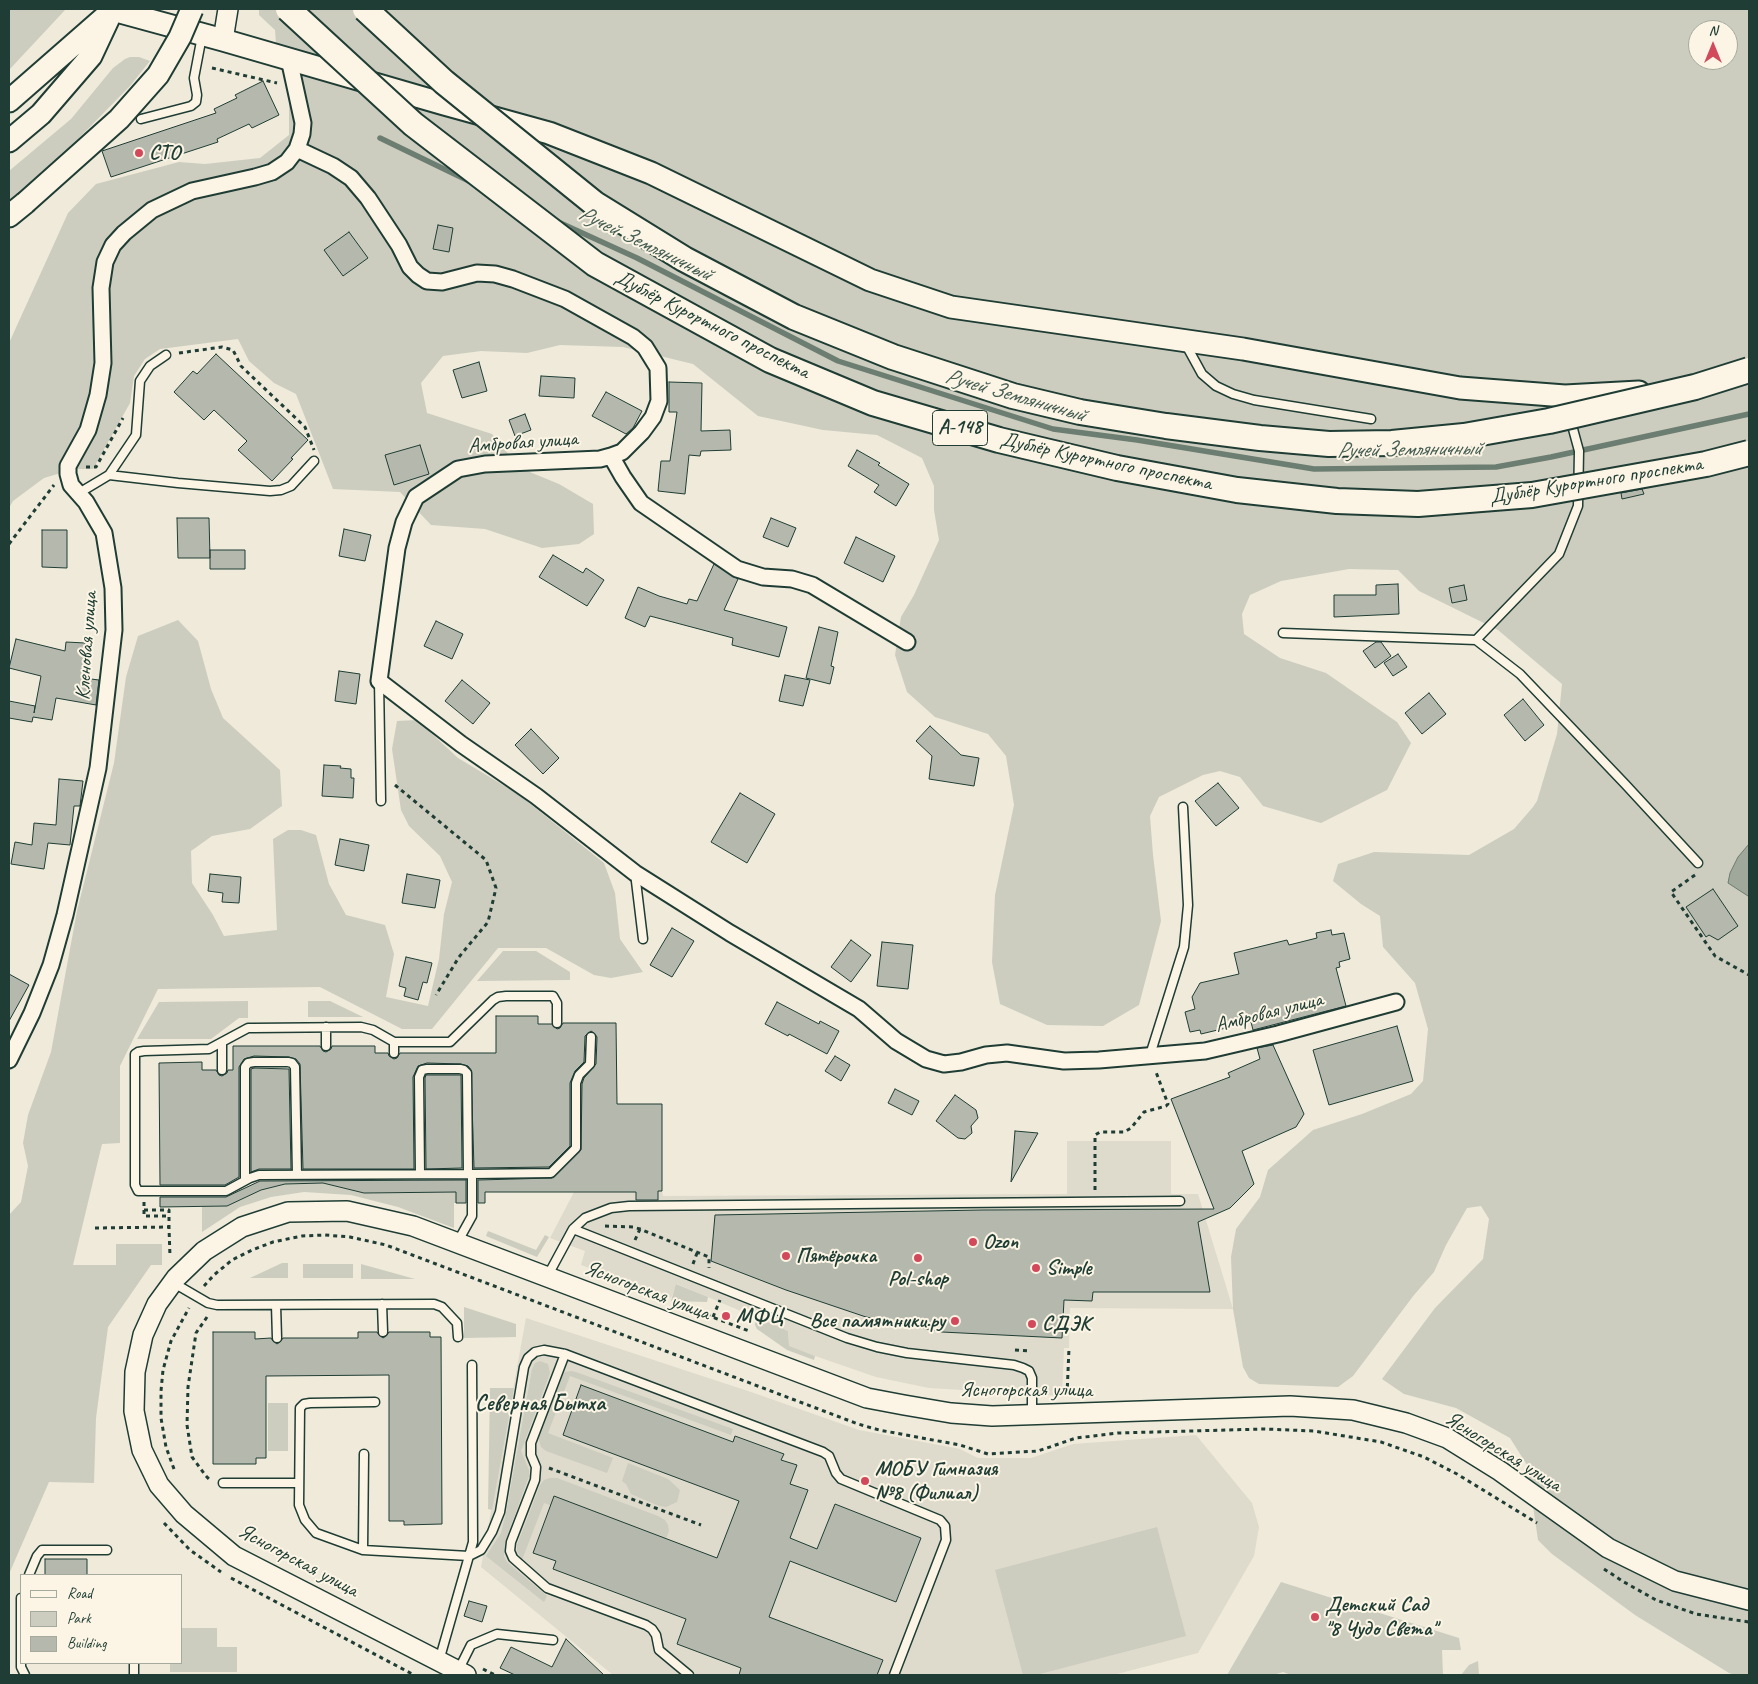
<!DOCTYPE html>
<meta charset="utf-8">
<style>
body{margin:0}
#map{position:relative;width:1758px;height:1684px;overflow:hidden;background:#efeada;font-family:Caveat,sans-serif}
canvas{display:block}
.frame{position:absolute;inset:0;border:10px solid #1f3d34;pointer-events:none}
.legend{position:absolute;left:20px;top:1574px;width:162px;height:90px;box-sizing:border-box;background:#fcf5e5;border:1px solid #a4ab9e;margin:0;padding:6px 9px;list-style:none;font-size:15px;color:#1f3d34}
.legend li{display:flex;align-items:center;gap:10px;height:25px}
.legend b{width:25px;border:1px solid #a4ab9e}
.north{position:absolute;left:1688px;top:20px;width:50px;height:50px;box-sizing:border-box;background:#fcf5e5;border:1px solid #a4ab9e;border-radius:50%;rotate:0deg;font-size:14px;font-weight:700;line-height:20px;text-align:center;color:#1f3d34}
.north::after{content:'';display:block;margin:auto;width:18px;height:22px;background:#d1495b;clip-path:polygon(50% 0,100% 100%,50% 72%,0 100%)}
</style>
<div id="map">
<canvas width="1758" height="1684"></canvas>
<div class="frame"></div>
<ul class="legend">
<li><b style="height:6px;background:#fcf5e5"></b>Road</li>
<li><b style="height:14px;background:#cccdbf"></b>Park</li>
<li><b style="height:14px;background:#b5b9ad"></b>Building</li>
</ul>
<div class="north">N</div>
</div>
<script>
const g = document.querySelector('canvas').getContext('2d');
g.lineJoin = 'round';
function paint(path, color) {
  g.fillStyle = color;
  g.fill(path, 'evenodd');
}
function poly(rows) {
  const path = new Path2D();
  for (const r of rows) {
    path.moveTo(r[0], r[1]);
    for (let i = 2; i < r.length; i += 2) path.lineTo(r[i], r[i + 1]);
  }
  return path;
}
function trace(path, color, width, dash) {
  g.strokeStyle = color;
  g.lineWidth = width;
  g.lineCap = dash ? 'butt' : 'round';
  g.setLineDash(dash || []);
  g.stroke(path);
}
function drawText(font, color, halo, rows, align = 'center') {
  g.font = font + ' Caveat,sans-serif';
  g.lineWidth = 4;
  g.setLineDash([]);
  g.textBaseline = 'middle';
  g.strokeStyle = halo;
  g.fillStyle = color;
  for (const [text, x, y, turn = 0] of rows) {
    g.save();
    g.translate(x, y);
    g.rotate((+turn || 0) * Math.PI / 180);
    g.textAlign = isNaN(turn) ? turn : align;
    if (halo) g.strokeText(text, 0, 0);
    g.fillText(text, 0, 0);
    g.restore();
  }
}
paint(poly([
 [1067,1141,1171,1141,1171,1194,1198,1194,1233,1309,1070,1308,1069,1348,1064,1348,1062,1396,929,1388,876,1377,789,1347,788,1331,677,1284,671,1298,581,1265,585,1251,550,1238,574,1192,662,1191,663,1196,1067,1194],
 [526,1318,754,1393,859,1430,960,1449,978,1458,1031,1458,1073,1444,1196,1435,1252,1503,1259,1527,1254,1556,1198,1653,1113,1675,613,1675,481,1567]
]), '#dedbcc');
paint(poly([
 [9,9,66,9,9,70],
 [259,9,1749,9,1749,1675,1735,1675,1729,1673,1635,1615,1552,1554,1538,1540,1527,1465,1510,1438,1456,1408,1404,1394,1382,1379,1435,1308,1483,1259,1489,1219,1481,1206,1467,1208,1446,1245,1434,1272,1414,1295,1353,1376,1338,1387,1259,1384,1249,1378,1243,1367,1233,1309,1231,1257,1236,1229,1260,1197,1268,1170,1313,1130,1362,1114,1411,1094,1423,1081,1428,1029,1415,983,1383,947,1380,916,1361,904,1333,881,1338,864,1374,852,1469,855,1514,829,1533,807,1537,801,1557,734,1562,684,1498,630,1419,591,1398,570,1349,569,1281,581,1250,595,1242,614,1244,634,1280,658,1326,673,1397,722,1411,743,1387,790,1321,823,1263,806,1240,777,1220,771,1203,775,1159,797,1150,816,1153,855,1161,921,1139,1005,1103,1026,1047,1025,1000,1004,992,962,995,895,1014,805,1006,756,988,734,935,717,907,692,895,655,901,617,914,595,939,540,934,510,934,486,922,458,877,435,823,430,758,416,693,364,623,347,560,345,527,353,481,351,443,356,421,383,427,413,492,434,520,468,559,484,593,504,594,534,579,544,542,548,485,529,431,525,400,492,333,489,296,394,274,383,249,361,238,339,160,349,145,359,134,376,130,403,93,469,74,469,44,478,13,501,9,508,9,343,68,213,96,184,179,162,205,164,260,158,289,135,289,81,277,59,275,30,259,15],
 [1698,30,1728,30,1728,60,1698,60],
 [130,57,139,57,150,61,130,86,79,138,9,201,9,171,71,119,113,68,125,59],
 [178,620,198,641,211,689,223,718,280,770,282,806,250,829,212,836,191,851,192,883,213,915,224,936,277,930,273,839,288,830,301,830,316,835,329,884,346,915,385,925,394,954,386,997,428,1006,439,959,444,914,452,882,440,856,409,826,401,810,392,749,397,721,417,720,458,758,518,794,604,863,615,893,620,939,643,972,611,978,594,975,546,948,498,948,432,1029,402,1029,320,987,158,989,120,1066,120,1143,102,1144,73,1265,116,1265,116,1244,162,1244,162,1265,151,1265,108,1327,96,1418,94,1483,49,1482,9,1574,9,1215,21,1202,28,1166,23,1143,28,1115,51,1052,77,911,114,763,126,677,138,636],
 [503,951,536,951,570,972,570,980,477,981],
 [248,1001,248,1018,239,1018,211,1039,137,1039,159,1002],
 [308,1001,330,1001,363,1017,308,1017],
 [323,1183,364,1193,456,1192,456,1203,454,1203,454,1228,398,1207,351,1195,304,1192,271,1197,240,1207,202,1232,202,1207,227,1206,261,1190,285,1184],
 [488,1231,536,1250,545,1235,549,1237,537,1257,486,1236],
 [282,1263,288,1263,288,1278,250,1278],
 [303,1264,353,1264,353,1278,303,1278],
 [361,1264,415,1279,361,1279],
 [676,1284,708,1297,707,1302,671,1301],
 [464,1307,516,1324,516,1337,464,1338],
 [756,1317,788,1331,789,1346,815,1356,814,1360,787,1350,757,1329,755,1325],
 [540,1361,548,1364,550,1373,523,1446,521,1451,529,1470,529,1476,506,1539,504,1556,507,1562,547,1596,544,1602,486,1556,501,1533,506,1513,532,1369,535,1363],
 [571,1371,576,1372,733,1429,731,1435,570,1376,548,1433,613,1458,607,1473,546,1451,541,1447,539,1440,539,1433,562,1376,565,1372],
 [490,1388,514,1388,492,1510,488,1509],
 [268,1403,288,1403,288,1451,268,1451],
 [628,1463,668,1479,680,1490,677,1502,666,1507,659,1506,631,1494,626,1484,622,1481],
 [550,1478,557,1478,658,1516,665,1520,668,1525,669,1531,663,1547,544,1503,522,1560,517,1551,517,1545,540,1485,544,1480],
 [1157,1527,1186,1636,1036,1675,1023,1675,995,1570],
 [1281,1582,1459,1638,1461,1650,1442,1650,1443,1675,1291,1675,1283,1672,1273,1675,1227,1675],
 [181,1628,217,1628,217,1647,237,1647,237,1672,170,1672,170,1663,181,1663],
 [1478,1661,1479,1675,1461,1675,1469,1665]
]), '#cccdbf');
const water = poly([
 [1749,844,1749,896,1748,896,1728,883,1730,873,1738,857,1749,844]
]);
paint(water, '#9fa89a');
trace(water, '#6c7d71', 1);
trace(poly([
 [380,138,473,183],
 [556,221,637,258,838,361,1053,429,1137,440,1314,469,1496,467,1551,457,1749,414]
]), '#6c7d71', 5.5);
const building = poly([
 [263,81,279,115,252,128,249,124,217,139,218,142,111,177,102,151,216,113,214,109,237,98,235,95,263,81],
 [438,225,453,228,449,252,433,249,438,225],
 [349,232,368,258,343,276,324,250,349,232],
 [216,354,308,440,291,458,293,459,272,481,238,450,247,441,214,410,204,420,174,392,193,371,197,374,216,354],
 [479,362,487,391,462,398,453,370,479,362],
 [541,376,575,378,574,398,539,396,541,376],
 [669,382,702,383,701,431,730,430,731,450,701,451,700,456,689,455,685,494,658,491,661,461,670,461,677,412,669,412,669,382],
 [606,392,642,411,633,428,626,434,592,416,606,392],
 [525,414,531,430,515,436,509,420,525,414],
 [420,445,429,474,394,485,385,455,420,445],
 [857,450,880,463,878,465,909,484,896,506,874,492,879,485,848,466,857,450],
 [1642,489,1644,494,1622,499,1621,493,1642,489],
 [177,518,209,518,210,558,178,558,177,518],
 [771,518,796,528,788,547,763,537,771,518],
 [344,529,371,535,365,561,339,556,344,529],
 [42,530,67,530,67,568,42,567,42,530],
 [856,537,895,556,883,582,844,563,856,537],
 [210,550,245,550,245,569,210,569,210,550],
 [553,555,583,573,586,568,604,580,587,606,539,577,553,555],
 [714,564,738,579,724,610,787,627,779,657,732,645,733,638,650,616,645,627,625,618,638,587,659,596,687,604,689,599,697,601,714,564],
 [1398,584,1399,614,1334,617,1334,595,1376,595,1376,585,1398,584],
 [1464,585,1467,600,1452,603,1449,588,1464,585],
 [436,621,463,634,452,659,424,646,436,621],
 [819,627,838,632,831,666,834,667,830,684,806,678,819,627],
 [16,639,65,651,66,642,85,643,83,678,99,680,96,705,56,698,52,720,33,717,32,722,9,718,9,701,35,706,34,713,41,676,9,668,16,639],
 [1376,642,1381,642,1391,656,1375,668,1363,651,1376,642],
 [1398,654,1407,667,1393,676,1384,663,1398,654],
 [339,671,360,674,356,704,335,701,339,671],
 [785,675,810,680,803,706,779,701,785,675],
 [462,680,490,703,473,724,445,701,462,680],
 [1429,693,1446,714,1422,734,1405,713,1429,693],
 [1523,699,1544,725,1525,741,1504,715,1523,699],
 [930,726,961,755,979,758,974,786,929,779,932,756,916,741,930,726],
 [531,729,559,758,543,774,515,745,531,729],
 [324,765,341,766,340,768,351,769,351,778,354,778,353,798,322,796,324,765],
 [59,779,83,781,80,806,74,806,70,845,48,843,44,869,11,864,15,842,32,845,34,823,56,825,59,779],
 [1218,783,1239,808,1216,826,1195,801,1218,783],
 [740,793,775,814,747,863,711,842,740,793],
 [340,839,369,845,364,871,335,865,340,839],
 [210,874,241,877,239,903,222,902,223,893,208,891,210,874],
 [407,874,440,880,435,908,402,903,407,874],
 [1713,889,1738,926,1718,940,1709,935,1706,937,1686,907,1713,889],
 [672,928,694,941,672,977,650,965,672,928],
 [1331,930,1332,935,1344,933,1350,959,1339,962,1340,967,1336,968,1346,1006,1253,1030,1251,1022,1201,1034,1200,1030,1190,1032,1185,1012,1195,1009,1192,997,1200,983,1239,974,1234,953,1287,940,1289,945,1317,938,1316,933,1331,930],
 [851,940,871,955,851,982,831,967,851,940],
 [882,942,913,945,908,989,877,986,882,942],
 [406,957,432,963,427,983,423,982,418,1000,404,996,406,988,399,986,406,957],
 [9,974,29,985,9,1021,9,974],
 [777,1002,819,1024,820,1021,839,1031,827,1054,789,1034,788,1036,765,1024,777,1002],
 [496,1016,538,1016,538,1024,552,1024,557,1029,560,1028,563,1023,616,1023,617,1104,662,1104,662,1191,658,1191,658,1200,636,1200,636,1192,485,1192,485,1203,478,1203,478,1180,552,1178,581,1150,582,1084,584,1078,596,1064,597,1037,594,1033,591,1031,585,1036,584,1062,575,1071,570,1083,570,1146,549,1167,474,1168,471,1070,468,1066,461,1064,427,1063,418,1066,413,1077,414,1169,303,1169,300,1064,296,1059,289,1057,254,1056,244,1059,239,1067,239,1177,225,1185,160,1185,159,1063,202,1062,202,1070,216,1070,219,1075,222,1076,227,1073,228,1070,233,1070,233,1046,320,1046,323,1051,326,1052,331,1049,332,1046,375,1046,375,1053,388,1053,389,1056,394,1059,397,1058,400,1053,496,1053,496,1016],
 [1397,1026,1413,1081,1329,1105,1313,1050,1397,1026],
 [1273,1045,1304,1114,1296,1127,1242,1151,1254,1184,1230,1208,1198,1222,1210,1292,1093,1292,1092,1301,1064,1300,1062,1338,942,1332,866,1317,786,1290,711,1261,715,1215,982,1210,1214,1209,1171,1099,1230,1077,1228,1073,1260,1059,1257,1048,1273,1045],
 [835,1056,850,1065,841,1081,825,1071,835,1056],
 [254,1068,289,1069,291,1169,259,1169,251,1172,251,1069,254,1068],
 [426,1075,461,1075,462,1168,426,1169,425,1078,426,1075],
 [895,1089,919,1101,912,1115,888,1103,895,1089],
 [955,1095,976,1110,978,1118,971,1126,972,1133,965,1139,958,1138,936,1121,955,1095],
 [1015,1131,1038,1133,1011,1182,1015,1131],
 [466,1180,466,1203,456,1203,456,1192,364,1193,323,1183,285,1184,261,1190,227,1206,160,1207,160,1197,226,1197,260,1181,466,1180],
 [213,1332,255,1332,255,1339,271,1338,273,1341,277,1344,280,1342,283,1338,358,1338,358,1332,377,1332,379,1335,383,1338,386,1336,389,1332,430,1332,430,1337,441,1337,442,1524,404,1525,404,1521,389,1521,389,1375,266,1376,266,1458,256,1458,256,1464,213,1464,213,1332],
 [581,1385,733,1442,735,1436,784,1454,781,1460,797,1465,790,1484,808,1490,790,1538,817,1549,835,1504,921,1538,896,1602,790,1561,769,1617,883,1660,877,1675,739,1675,741,1668,677,1644,686,1619,553,1569,556,1561,533,1553,554,1496,717,1558,739,1501,563,1435,581,1385],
 [45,1559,87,1559,87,1575,45,1575,45,1559],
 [469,1601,487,1606,482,1622,464,1616,469,1601],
 [566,1639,604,1675,515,1675,500,1668,511,1647,552,1667,566,1639]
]);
paint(building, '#b5b9ad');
trace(building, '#1f3d34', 1);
const service = poly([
 [141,119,191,106,196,102,197,95,194,78,202,36],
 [1185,343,1202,374,1216,386,1233,394,1254,400,1371,419],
 [109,475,178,483,270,491,281,490,291,486,314,461],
 [79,493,109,475,136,435,140,381,150,366,166,355],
 [1283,633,1476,640,1520,674,1625,784,1698,863],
 [1476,640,1559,554,1578,506,1579,451,1570,418],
 [379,681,381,801],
 [635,873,643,939],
 [326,1027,326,1046],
 [394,1042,394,1053],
 [222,1043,222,1070],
 [1150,1055,1184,947,1188,905,1183,807],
 [420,1174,419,1077,422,1070,427,1069,460,1069,464,1070,467,1073,468,1174],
 [472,1174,259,1175,250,1178,226,1191,138,1191,135,1185,135,1054,138,1052,144,1051,209,1049,248,1028,253,1028,361,1027,373,1030,394,1042,450,1042,493,1000,498,997,506,996,553,996,557,1003,557,1023],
 [245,1180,245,1067,248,1063,254,1062,288,1062,292,1063,295,1067,297,1175],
 [573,1229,847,1338,877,1347,907,1353,1014,1365,1023,1368,1029,1371,1032,1378,1032,1415],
 [457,1243,472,1216,472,1174,551,1173,576,1148,576,1083,579,1075,590,1064,591,1037],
 [547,1277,573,1229,585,1218,611,1208,629,1206,1180,1201],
 [172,1282,208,1303,217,1305,434,1304,442,1307,457,1323,458,1337],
 [382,1304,383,1332],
 [276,1305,277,1338],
 [375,1402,310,1403,304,1404,300,1408,299,1505,305,1520,316,1533,363,1550,469,1556,439,1661],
 [223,1483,299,1483],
 [363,1550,364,1454],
 [469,1556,481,1550,492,1532,500,1512,524,1367,528,1358,535,1352,544,1350,565,1354],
 [469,1556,473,1542,472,1365],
 [29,1575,37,1556,42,1550,107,1550],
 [21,1598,21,1667,25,1675],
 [134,1663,134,1675],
 [458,1671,471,1645,497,1634,553,1640],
 [689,1675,659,1650,656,1635,652,1629,646,1625,547,1588,513,1558,510,1551,511,1542,535,1480,536,1467,531,1455,531,1443,565,1354,823,1452,829,1456,836,1473,841,1479,940,1520,945,1526,946,1540,894,1675]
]);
const minor = poly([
 [297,149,333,166,351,178,368,198,399,245,410,267,418,275,427,281,442,282,477,273,495,274,513,279,565,299,633,337,645,347,658,368,659,401,653,417,642,432,622,452,611,456],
 [907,642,812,585,792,579,763,577,737,569,641,503,623,477,611,456,600,459,485,464,458,469,416,497,404,522,397,548,379,681,461,744,536,796,635,873,730,933,859,1009,896,1041,926,1059,944,1064,961,1062,986,1055,1007,1053,1064,1061,1099,1060,1205,1051,1278,1034,1396,1002],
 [9,1060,32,1013,51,965,65,915,98,768,114,630,113,588,104,533,86,502,71,485,68,474,68,466,88,430,98,395,103,363,101,288,105,262,113,245,124,233,152,210,192,191,255,177,272,172,287,162,297,149,302,134,303,123,289,59]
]);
const tertiary = poly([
 [223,40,228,9],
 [466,1675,234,1556,184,1514,159,1485,142,1450,134,1411,135,1372,143,1335,157,1304,176,1278,204,1251,242,1227,288,1212,347,1211,413,1226,867,1398,904,1405,951,1413,992,1416,1290,1406,1353,1410,1406,1423,1447,1438,1500,1471,1608,1548,1675,1581,1749,1600]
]);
const secondary = poly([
 [113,10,223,40,444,104,549,133,651,173,870,280,951,307,1243,349,1460,388,1565,396,1639,392],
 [9,101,105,17],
 [9,141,41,114,91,56,113,9],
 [9,216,25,203]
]);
trace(service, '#1f3d34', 11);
trace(minor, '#1f3d34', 19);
trace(tertiary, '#1f3d34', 22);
trace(secondary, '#1f3d34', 25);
trace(poly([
 [212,68,277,83],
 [179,353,222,347,233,350,241,366,305,427,314,450],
 [86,467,96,467,123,418],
 [9,544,54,485],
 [395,785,486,860,496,888,488,922,459,957,436,995],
 [1695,875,1671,892,1715,956,1749,975],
 [1095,1190,1095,1135,1100,1132,1124,1132,1131,1128,1144,1112,1166,1106,1168,1104,1156,1072],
 [144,1202,144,1216,169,1216],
 [144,1210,169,1210,169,1227],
 [605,1226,633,1227,640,1229,709,1257,709,1268],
 [95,1228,169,1227,170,1257],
 [635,1240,640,1229],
 [693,1264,697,1253],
 [204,1286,214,1275,232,1260,252,1250,273,1242,302,1236,325,1235,350,1237,386,1245,858,1424,879,1430,960,1445,988,1454,1038,1451,1076,1438,1118,1433,1264,1429,1314,1431,1381,1442,1424,1457,1457,1474,1537,1523],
 [699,1312,749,1331],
 [207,1317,196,1333,188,1387,187,1425,192,1457,206,1476,210,1480],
 [713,1317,720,1300],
 [1015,1350,1029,1351],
 [1067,1395,1069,1348],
 [549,1468,701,1525],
 [174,1469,166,1447,161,1418,161,1391,163,1370,171,1341,189,1308],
 [164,1523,190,1550,221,1572],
 [1604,1569,1624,1582,1656,1600,1696,1614,1749,1622],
 [231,1578,414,1675],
 [483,1669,495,1675]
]), '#1f3d34', 3, [4, 4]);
trace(service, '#fcf5e5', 8);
trace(minor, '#fcf5e5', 15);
trace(tertiary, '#fcf5e5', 19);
trace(secondary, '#fcf5e5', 21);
const secondaryBridge = poly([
 [25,203,119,119,158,75,180,37,192,9]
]);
const primaryBridge = poly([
 [288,9,413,124,595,264,770,360,873,403,999,440,1117,468,1237,490,1337,501,1418,504,1532,495,1706,464,1749,453],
 [365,9,444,82,595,204,684,259,794,317,893,357,1013,396,1080,412,1166,426,1260,438,1329,444,1392,443,1464,436,1549,421,1695,387,1749,370]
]);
trace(secondaryBridge, '#1f3d34', 25, []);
trace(primaryBridge, '#1f3d34', 28, []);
trace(secondaryBridge, '#fcf5e5', 21);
trace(primaryBridge, '#fcf5e5', 24);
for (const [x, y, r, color] of [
 [139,153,5,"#d1495b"],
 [973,1242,5,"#d1495b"],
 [786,1256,5,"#d1495b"],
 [918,1258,5,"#d1495b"],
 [1036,1268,5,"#d1495b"],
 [726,1316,5,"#d1495b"],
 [955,1321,5,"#d1495b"],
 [1032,1324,5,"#d1495b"],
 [865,1481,5,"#d1495b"],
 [1315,1617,5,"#d1495b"]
]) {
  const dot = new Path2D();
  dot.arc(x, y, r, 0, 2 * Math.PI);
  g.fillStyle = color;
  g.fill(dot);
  trace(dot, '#fcf5e5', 2);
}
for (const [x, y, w] of [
 [960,428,55]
]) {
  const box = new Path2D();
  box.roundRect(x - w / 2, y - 17.5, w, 35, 4);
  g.fillStyle = '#fcf5e5';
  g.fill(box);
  trace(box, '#1f3d34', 1);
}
drawText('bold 20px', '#1f3d34', null, [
 ["А-148",960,428]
]);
drawText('bold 21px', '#1f3d34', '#fcf5e5', [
 ["СТО",149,153],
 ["Ozon",983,1242],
 ["Пятёрочка",796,1256],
 ["Simple",1046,1268],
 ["Pol-shop",918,1279,"center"],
 ["МФЦ",736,1316],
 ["Все памятники.ру",945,1321,"right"],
 ["СДЭК",1042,1324],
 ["МОБУ Гимназия",875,1469],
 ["№8 (Филиал)",875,1493],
 ["Детский Сад",1325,1605],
 ["\"8 Чудо Света\"",1325,1629]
], 'left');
drawText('21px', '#1f3d34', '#fcf5e5', [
 ["Дублёр Курортного проспекта",712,325,27],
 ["Амбровая улица",523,443,-4],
 ["Дублёр Курортного проспекта",1106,462,12],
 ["Дублёр Курортного проспекта",1596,481,-9],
 ["Кленовая улица",87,646,-86],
 ["Амбровая улица",1269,1013,-14],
 ["Ясногорская улица",647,1291,21],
 ["Ясногорская улица",1026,1390],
 ["Ясногорская улица",1503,1452,32],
 ["Ясногорская улица",298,1561,28]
]);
drawText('italic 22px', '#455d53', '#fcf5e5', [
 ["Ручей Земляничный",645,244,26],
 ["Ручей Земляничный",1015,396,16],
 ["Ручей Земляничный",1409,450,-1]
]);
drawText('bold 22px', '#1f3d34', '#fcf5e5', [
 ["Северная Бытха",540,1404]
]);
</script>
